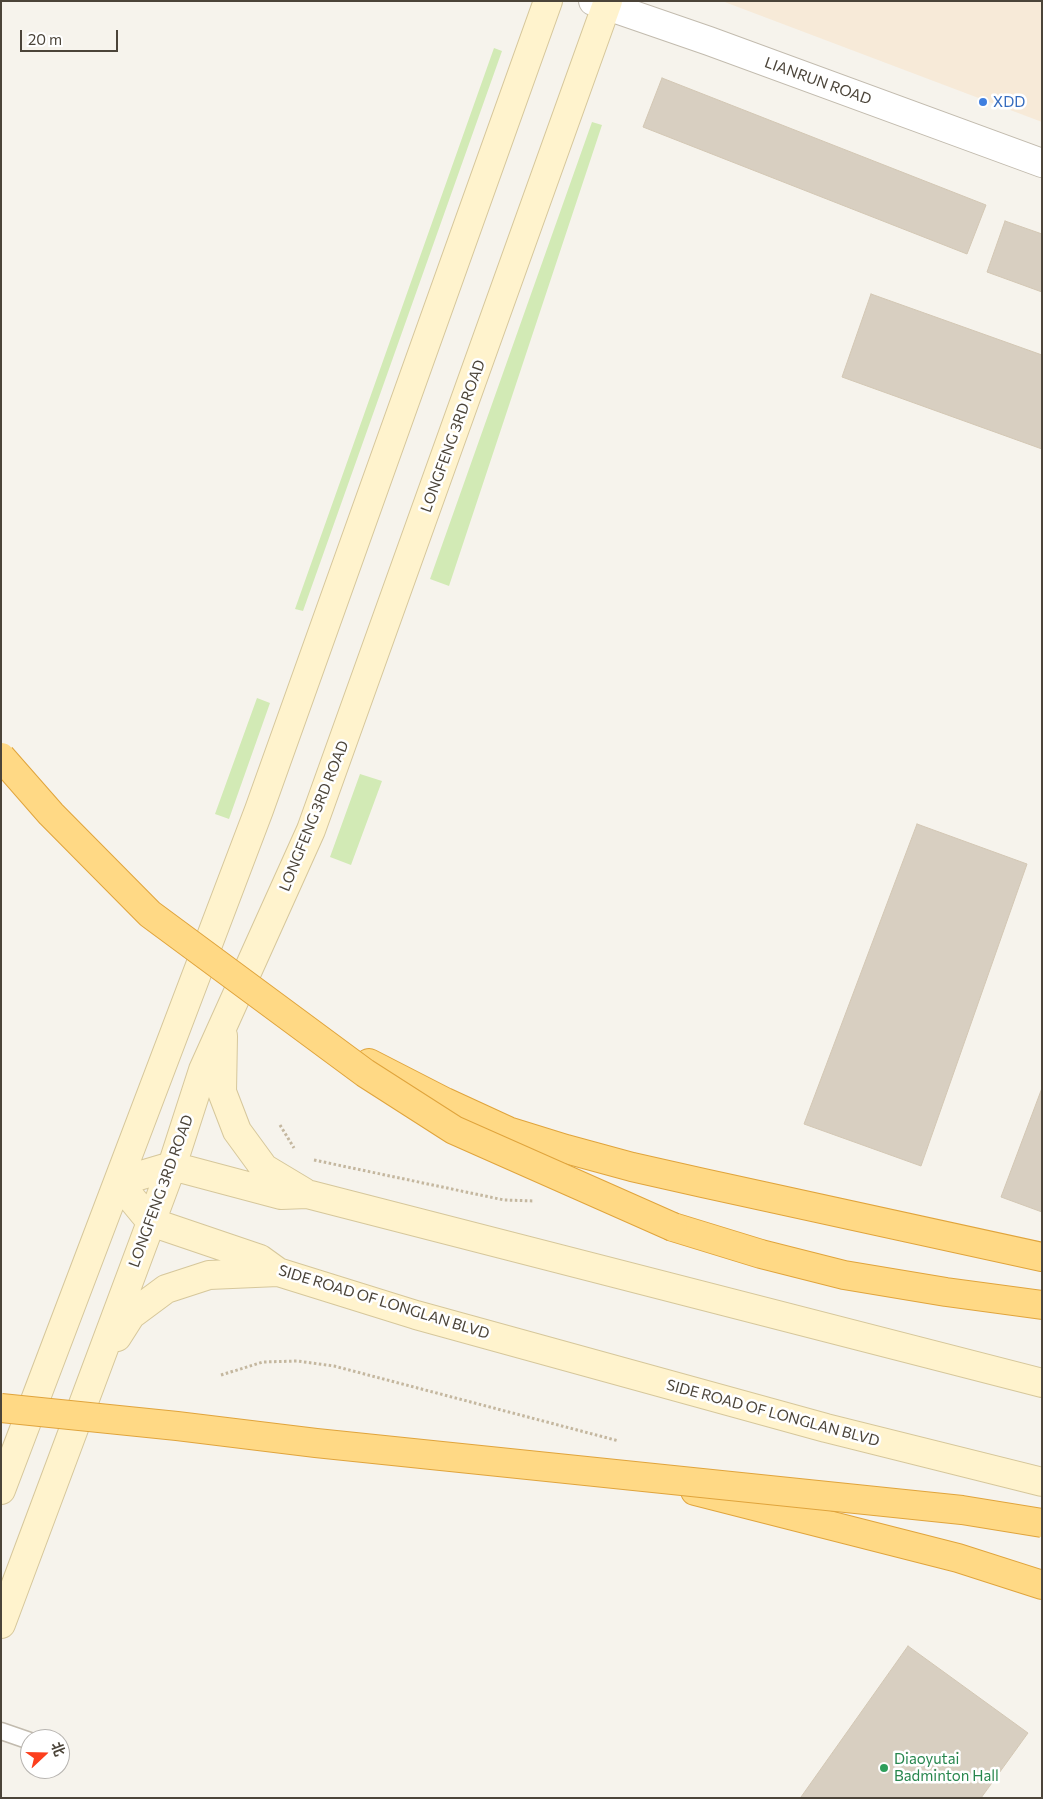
<!DOCTYPE html>
<meta charset="utf-8">
<style>
body{margin:0}
#map{position:relative;width:1043px;height:1799px;overflow:hidden;background:#f6f3ec;font-family:Commissioner,"Noto Sans SC",sans-serif}
canvas{display:block}
.frame{position:absolute;inset:0;border:2px solid #4b4439;pointer-events:none}
.north{position:absolute;left:20px;top:1729px;width:50px;height:50px;box-sizing:border-box;background:#fff;border:1px solid #b7b4b0;border-radius:50%;rotate:69deg;font-size:14px;font-weight:700;line-height:20px;text-align:center;color:#4b4439}
.north::after{content:'';display:block;margin:auto;width:18px;height:22px;background:#fc3f1d;clip-path:polygon(50% 0,100% 100%,50% 72%,0 100%)}
.scale{position:absolute;left:20px;top:30px;width:98px;height:22px;box-sizing:border-box;border:2px solid #4b4439;border-top:0;padding-left:6px;font-size:15px;line-height:18px;white-space:nowrap;color:#4b4439;-webkit-text-stroke:4px #fff;paint-order:stroke}
</style>
<div id="map">
<canvas width="1043" height="1799"></canvas>
<div class="frame"></div>
<div class="north">北</div>
<div class="scale">20 m</div>
</div>
<script>
const g = document.querySelector('canvas').getContext('2d');
g.lineJoin = 'round';
function paint(path, color) {
  g.fillStyle = color;
  g.fill(path, 'evenodd');
}
function poly(rows) {
  const path = new Path2D();
  for (const r of rows) {
    path.moveTo(r[0], r[1]);
    for (let i = 2; i < r.length; i += 2) path.lineTo(r[i], r[i + 1]);
  }
  return path;
}
function trace(path, color, width, dash) {
  g.strokeStyle = color;
  g.lineWidth = width;
  g.lineCap = dash ? 'butt' : 'round';
  g.setLineDash(dash || []);
  g.stroke(path);
}
function drawText(font, color, halo, rows, align = 'center') {
  g.font = font + ' Commissioner,sans-serif';
  g.lineWidth = 5;
  g.setLineDash([]);
  g.textBaseline = 'middle';
  g.strokeStyle = halo;
  g.fillStyle = color;
  for (const [text, x, y, turn = 0] of rows) {
    g.save();
    g.translate(x, y);
    g.rotate((+turn || 0) * Math.PI / 180);
    g.textAlign = isNaN(turn) ? turn : align;
    if (halo) g.strokeText(text, 0, 0);
    g.fillText(text, 0, 0);
    g.restore();
  }
}
paint(poly([
 [722,1,1042,1,1042,122]
]), '#f7ead8');
paint(poly([
 [494,48,502,51,303,611,295,609],
 [592,122,602,125,449,586,430,579],
 [257,698,270,703,229,819,215,814],
 [360,774,382,781,351,865,330,857]
]), '#d2eab5');
const building = poly([
 [662,78,986,205,967,254,643,127,662,78],
 [1005,221,1042,234,1042,292,987,272,1005,221],
 [871,294,1042,355,1042,449,842,377,871,294],
 [917,824,1027,864,921,1166,804,1124,917,824],
 [1042,1088,1042,1212,1001,1197,1042,1088],
 [908,1646,1028,1733,981,1798,803,1798,801,1797,908,1646]
]);
paint(building, '#d8cfc1');
trace(building, '#d3c7b4', 1);
const service = poly([
 [1,1731,30,1741]
]);
const tertiary = poly([
 [593,1,709,41,1042,163]
]);
const secondary = poly([
 [223,1036,222,1092,237,1131,264,1168,304,1192],
 [118,1182,151,1222,260,1259,278,1272,416,1315,826,1428,1042,1482],
 [118,1182,172,1166,281,1195,307,1194,1042,1383],
 [117,1337,131,1315,166,1289,209,1275,278,1272],
 [1,1490,259,810,548,1],
 [1,1624,172,1166,203,1070,311,830,608,1]
]);
const trunk = poly([
 [369,1063,445,1102,508,1131,566,1149,632,1167,703,1183,1042,1257],
 [673,1227,761,1254,844,1275,946,1292,1042,1305],
 [695,1491,958,1558,1042,1585]
]);
trace(service, '#c2bbae', 19);
trace(tertiary, '#c2bbae', 30);
trace(secondary, '#d6c79b', 30);
trace(trunk, '#e0a43c', 30);
trace(poly([
 [280,1125,294,1148],
 [314,1160,504,1200,534,1201],
 [221,1375,263,1362,297,1361,334,1366,619,1441]
]), '#c4b79f', 3, [2.5, 2.5]);
trace(service, '#fff', 16);
trace(tertiary, '#fff', 28);
trace(secondary, '#fff3cd', 28);
trace(trunk, '#ffd985', 28);
const trunkBridge = poly([
 [1,757,51,814,150,914,365,1073,454,1130,673,1227],
 [1,1408,177,1426,316,1443,962,1510,1042,1523]
]);
trace(trunkBridge, '#e0a43c', 30, []);
trace(trunkBridge, '#ffd985', 28);
for (const [x, y, r, color] of [
 [983,102,5,"#3f7fe0"],
 [884,1768,5,"#2e9e5b"]
]) {
  const dot = new Path2D();
  dot.arc(x, y, r, 0, 2 * Math.PI);
  g.fillStyle = color;
  g.fill(dot);
  trace(dot, '#fff', 2);
}
drawText('15px', '#4b4439', '#fff', [
 ["LIANRUN ROAD",818,81,20],
 ["LONGFENG 3RD ROAD",453,436,-70],
 ["LONGFENG 3RD ROAD",314,816,-68],
 ["LONGFENG 3RD ROAD",161,1191,-70],
 ["SIDE ROAD OF LONGLAN BLVD",384,1302,17],
 ["SIDE ROAD OF LONGLAN BLVD",773,1413,15]
]);
drawText('15px', '#366cbe', '#fff', [
 ["XDD",993,102]
], 'left');
drawText('15px', '#27864d', '#fff', [
 ["Diaoyutai",894,1759],
 ["Badminton Hall",894,1776]
], 'left');
</script>
